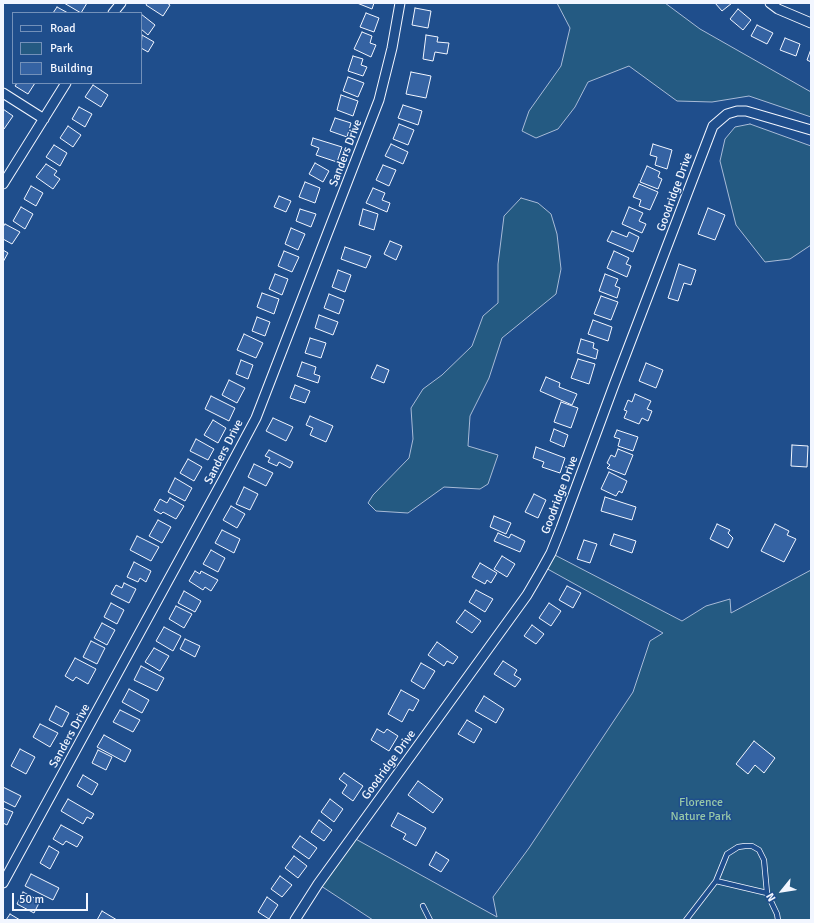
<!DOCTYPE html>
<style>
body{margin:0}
#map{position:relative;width:814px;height:923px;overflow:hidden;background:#1f4e8c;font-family:Signika,sans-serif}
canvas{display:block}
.frame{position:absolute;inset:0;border:4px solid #f2f6ff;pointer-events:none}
.legend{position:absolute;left:12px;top:12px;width:130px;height:72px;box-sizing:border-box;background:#1f4e8c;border:1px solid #7391ba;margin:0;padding:5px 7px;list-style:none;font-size:12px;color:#f2f6ff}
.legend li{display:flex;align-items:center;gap:8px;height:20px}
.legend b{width:20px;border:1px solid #7391ba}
.north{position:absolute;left:762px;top:871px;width:40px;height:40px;-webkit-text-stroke:3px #1f4e8c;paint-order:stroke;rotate:240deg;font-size:11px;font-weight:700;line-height:16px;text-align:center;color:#f2f6ff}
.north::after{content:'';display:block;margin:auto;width:14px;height:18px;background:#f2f6ff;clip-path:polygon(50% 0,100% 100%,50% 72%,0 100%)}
.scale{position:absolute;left:12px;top:893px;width:76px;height:18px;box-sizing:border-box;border:2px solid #f2f6ff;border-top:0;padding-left:5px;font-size:12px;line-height:14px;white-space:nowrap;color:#f2f6ff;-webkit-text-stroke:3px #1f4e8c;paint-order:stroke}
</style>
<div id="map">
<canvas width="814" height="923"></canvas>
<div class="frame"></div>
<ul class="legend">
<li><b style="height:5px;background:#1f4e8c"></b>Road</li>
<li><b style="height:11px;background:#245a82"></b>Park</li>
<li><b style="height:11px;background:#3563a3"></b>Building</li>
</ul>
<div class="north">N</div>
<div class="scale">50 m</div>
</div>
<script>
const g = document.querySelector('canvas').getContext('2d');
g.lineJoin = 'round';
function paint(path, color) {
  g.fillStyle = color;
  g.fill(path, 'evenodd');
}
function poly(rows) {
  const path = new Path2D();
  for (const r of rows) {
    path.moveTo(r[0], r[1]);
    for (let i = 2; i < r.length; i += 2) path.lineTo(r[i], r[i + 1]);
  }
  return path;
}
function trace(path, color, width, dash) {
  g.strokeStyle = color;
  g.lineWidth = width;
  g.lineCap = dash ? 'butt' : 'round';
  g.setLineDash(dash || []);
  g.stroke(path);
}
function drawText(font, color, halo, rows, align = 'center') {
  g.font = font + ' Signika,sans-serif';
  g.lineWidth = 3;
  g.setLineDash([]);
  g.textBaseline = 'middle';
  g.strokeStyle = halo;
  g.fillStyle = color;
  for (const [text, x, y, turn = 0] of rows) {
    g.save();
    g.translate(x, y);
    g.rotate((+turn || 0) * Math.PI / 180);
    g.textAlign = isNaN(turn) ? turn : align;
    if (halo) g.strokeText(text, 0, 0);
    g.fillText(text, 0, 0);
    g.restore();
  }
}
const green = poly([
 [557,3,665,3,700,29,811,92,811,117,749,96,712,102,677,101,629,66,588,82,575,107,558,129,536,138,522,131,529,111,561,66,570,28,557,3],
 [750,124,811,146,811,245,790,259,765,262,736,225,720,161,725,139,735,127,750,124],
 [521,198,538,203,551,214,557,234,561,269,556,294,502,338,489,378,470,416,468,446,498,455,488,484,480,489,444,487,408,513,376,511,368,503,373,495,409,458,413,439,411,408,423,389,442,375,472,346,483,316,498,303,498,264,504,216,521,198],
 [551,553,682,621,706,606,730,599,731,613,811,570,811,920,373,920,318,884,352,837,497,917,493,897,529,848,633,692,650,641,663,633,544,567,551,553]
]);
paint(green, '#245a82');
trace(green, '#a8bbd7', 1);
const building = poly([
 [64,3,87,3,81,13,64,3],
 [147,3,167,3,170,5,163,16,146,5,147,3],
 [357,3,374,3,372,9,357,3],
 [715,3,732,3,722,11,715,3],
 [57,7,68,13,53,13,57,7],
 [415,8,431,11,428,28,412,25,415,8],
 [738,9,751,20,743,30,730,19,738,9],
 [366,13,379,18,374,32,360,27,366,13],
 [141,14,155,25,148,35,141,29,141,14],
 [757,25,773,33,767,44,751,36,757,25],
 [362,32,372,36,370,43,376,45,371,57,354,49,362,32],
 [142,35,154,42,148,52,141,48,142,35],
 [426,35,438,37,437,42,449,43,447,54,435,52,433,61,423,59,426,35],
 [785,38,800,44,796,56,780,50,785,38],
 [811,49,811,62,807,60,811,49],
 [353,56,363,59,361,65,367,67,363,76,348,71,353,56],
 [411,72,431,76,426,98,406,94,411,72],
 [348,77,364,83,358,97,343,91,348,77],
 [17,83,35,83,28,94,15,86,17,83],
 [93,85,108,95,101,107,85,97,93,85],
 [341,95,358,101,353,116,337,110,341,95],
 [403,105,422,111,418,125,398,118,403,105],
 [79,107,92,114,85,127,72,119,79,107],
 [3,109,13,116,4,129,3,129,3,109],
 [335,118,351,123,347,137,330,131,335,118],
 [399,124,414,130,408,145,393,139,399,124],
 [68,126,81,135,73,147,60,138,68,126],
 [313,138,342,147,337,162,316,155,319,148,311,145,313,138],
 [391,144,408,152,403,164,385,156,391,144],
 [653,144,672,150,667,169,655,165,657,157,650,155,653,144],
 [54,145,67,153,60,166,46,157,54,145],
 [315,163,329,171,323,182,309,174,315,163],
 [46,164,57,171,54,175,60,179,53,189,36,177,46,164],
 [383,165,396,170,389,186,376,180,383,165],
 [647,166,660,172,658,177,662,179,658,189,640,182,647,166],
 [305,182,320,188,315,203,299,197,305,182],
 [639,184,658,192,650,210,639,206,641,200,633,197,639,184],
 [31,186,43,193,36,206,24,199,31,186],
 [373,188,385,193,382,200,390,203,387,212,366,203,373,188],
 [279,196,291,201,286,212,274,207,279,196],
 [21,207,33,214,25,229,13,221,21,207],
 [629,207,643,213,639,221,646,224,642,233,622,224,629,207],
 [708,208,725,215,715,240,698,234,708,208],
 [300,209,316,214,311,227,296,221,300,209],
 [363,209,378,214,374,230,359,225,363,209],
 [5,224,20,232,12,244,3,239,3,227,5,224],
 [291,228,305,234,298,250,285,244,291,228],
 [612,231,627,237,629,232,639,237,633,252,607,241,612,231],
 [390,241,402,246,396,260,384,254,390,241],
 [345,247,371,256,366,268,341,259,345,247],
 [3,250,8,253,3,262,3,250],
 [284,251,299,257,292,272,278,266,284,251],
 [614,251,629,258,626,264,631,266,627,277,607,268,614,251],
 [679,264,696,270,691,285,684,283,678,301,668,298,679,264],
 [338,270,351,275,345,292,332,287,338,270],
 [275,274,288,279,282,295,269,289,275,274],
 [605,274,618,279,615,286,620,288,617,298,599,291,605,274],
 [262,293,279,299,274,314,257,307,262,293],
 [329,294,344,300,339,314,324,308,329,294],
 [601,296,618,302,611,320,594,314,601,296],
 [319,315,338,322,333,335,315,328,319,315],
 [257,317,270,322,265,336,252,331,257,317],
 [593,320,612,327,608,341,588,334,593,320],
 [244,334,263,343,256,358,237,350,244,334],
 [310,338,326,343,321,358,305,353,310,338],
 [581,339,594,343,593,348,598,350,596,359,577,353,581,339],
 [578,359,595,364,589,384,571,378,578,359],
 [241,360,253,365,248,379,236,374,241,360],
 [302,362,316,367,314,374,320,376,318,383,297,376,302,362],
 [646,363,663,370,656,388,639,381,646,363],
 [377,365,389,370,384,383,371,378,377,365],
 [546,377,560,383,559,387,577,394,572,405,540,391,546,377],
 [229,380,245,388,237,403,222,395,229,380],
 [295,385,310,391,305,403,290,398,295,385],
 [635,394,651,401,647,409,652,411,648,421,642,418,639,424,624,418,627,411,624,410,628,400,632,402,635,394],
 [211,396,235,408,229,421,205,409,211,396],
 [561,402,578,408,571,428,554,422,561,402],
 [310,416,333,426,326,442,310,435,313,428,306,425,310,416],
 [273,418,293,427,286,441,266,431,273,418],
 [213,420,226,428,218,443,204,435,213,420],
 [554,429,568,435,564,447,550,441,554,429],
 [617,430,638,437,633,451,618,446,620,439,614,437,617,430],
 [196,439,214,449,208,460,190,451,196,439],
 [792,445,808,446,807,467,791,466,792,445],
 [536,447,565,458,560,473,542,467,544,462,533,458,536,447],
 [618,449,633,455,625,475,607,468,610,465,607,463,611,455,615,457,618,449],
 [269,450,293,462,290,468,279,462,277,466,268,462,270,458,265,456,269,450],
 [188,459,202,467,194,481,180,473,188,459],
 [254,464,273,473,266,486,248,477,254,464],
 [609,472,627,481,622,493,619,491,616,496,601,489,609,472],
 [175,478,192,488,185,501,168,492,175,478],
 [244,487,258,494,250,510,236,504,244,487],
 [534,494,546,500,538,518,525,512,534,494],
 [605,497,636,507,632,520,601,511,605,497],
 [170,498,184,506,176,519,163,512,161,514,154,510,160,499,167,503,170,498],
 [231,506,245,514,237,528,223,520,231,506],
 [494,516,511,523,506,534,490,527,494,516],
 [158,520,171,527,162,543,149,536,158,520],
 [717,524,730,530,728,533,733,538,728,548,710,539,717,524],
 [775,524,789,531,787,535,796,539,784,562,761,551,775,524],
 [222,530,240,539,234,553,215,543,222,530],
 [498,533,509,538,511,534,525,541,520,552,494,541,498,533],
 [614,534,636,541,632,553,610,545,614,534],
 [137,536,159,547,151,561,130,550,137,536],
 [584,540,597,544,590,563,577,559,584,540],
 [211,550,225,558,218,572,203,564,211,550],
 [502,556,515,564,507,577,494,569,502,556],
 [134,562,151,571,146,582,140,578,138,582,127,577,134,562],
 [480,563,497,573,491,583,487,580,485,584,472,577,480,563],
 [195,571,200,574,201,571,218,580,211,591,205,587,203,590,189,581,195,571],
 [124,583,136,589,129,603,111,594,116,585,122,588,124,583],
 [567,586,581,593,573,608,559,600,567,586],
 [476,590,493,599,485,612,469,602,476,590],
 [184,591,201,601,195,612,178,603,184,591],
 [111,603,124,610,117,624,104,617,111,603],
 [549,603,561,611,551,626,539,618,549,603],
 [176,606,192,614,184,628,169,619,176,606],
 [465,610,481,621,472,633,456,622,465,610],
 [102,623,115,630,107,645,94,638,102,623],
 [532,625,544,634,536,644,524,636,532,625],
 [164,627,181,636,173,651,156,641,164,627],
 [185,639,200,646,195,657,180,649,185,639],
 [91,641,105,648,97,664,83,657,91,641],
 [437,642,458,657,453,664,447,661,444,666,428,655,437,642],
 [154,648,169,656,160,671,145,662,154,648],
 [75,658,96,669,88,684,76,677,73,681,65,676,75,658],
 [503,661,517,670,514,675,521,679,515,687,494,674,503,661],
 [421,663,435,671,424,689,411,681,421,663],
 [141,666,164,678,157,691,134,680,141,666],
 [129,689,149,700,142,713,122,702,129,689],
 [401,690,419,700,413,711,409,709,402,722,388,714,401,690],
 [484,696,504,709,496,723,475,711,484,696],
 [56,706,69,713,62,727,49,720,56,706],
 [120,710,140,720,133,732,113,722,120,710],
 [467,720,482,729,474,743,458,734,467,720],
 [40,724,58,733,50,747,33,737,40,724],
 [377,729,384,733,387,729,398,736,389,751,371,740,377,729],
 [104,735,131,750,125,762,97,747,104,735],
 [754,741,775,758,764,773,755,765,748,774,736,764,754,741],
 [20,749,35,757,26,774,11,766,20,749],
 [98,750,112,757,106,770,92,763,98,750],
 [344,773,363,786,353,801,342,793,347,785,339,779,344,773],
 [83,775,98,784,92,795,77,786,83,775],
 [418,781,443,799,433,813,408,795,418,781],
 [3,787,21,796,15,807,3,801,3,787],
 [68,799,94,814,91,819,87,817,83,824,61,811,68,799],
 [330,799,343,809,334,822,321,812,330,799],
 [3,808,13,812,7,825,3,823,3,808],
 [398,813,426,828,416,846,403,839,406,834,391,826,398,813],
 [319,820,332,830,324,841,311,832,319,820],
 [61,825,83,837,77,847,66,841,63,845,53,839,61,825],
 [300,836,317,848,309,859,292,847,300,836],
 [49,846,59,852,50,869,40,863,49,846],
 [436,852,449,860,441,872,429,865,436,852],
 [294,856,307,866,298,878,285,868,294,856],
 [31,874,59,888,53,900,25,886,31,874],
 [280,876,292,885,282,897,271,889,280,876],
 [23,892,40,901,34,913,17,904,23,892],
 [267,897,278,905,269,919,258,912,267,897],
 [102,911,117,920,97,920,102,911],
 [10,914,20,920,6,920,10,914]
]);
paint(building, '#3563a3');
trace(building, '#f2f6ff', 1);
const service = poly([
 [716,881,727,854,738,847,745,846,752,846,759,850,764,860,767,893],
 [423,906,430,920],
 [686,920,716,881,767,893,777,914,778,920]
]);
const minor = poly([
 [770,3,778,9,811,23],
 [113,13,121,3],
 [3,93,44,119],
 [3,184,66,83],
 [3,883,223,480,256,418,379,100,392,48,400,3],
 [295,920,318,884,527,595,541,571,551,553,561,528,614,385,713,126,727,114,737,111,746,111,811,130]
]);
trace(service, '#f2f6ff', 6);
trace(minor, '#f2f6ff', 11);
trace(service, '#1f4e8c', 4.5);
trace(minor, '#1f4e8c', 9);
drawText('12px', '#f2f6ff', '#1f4e8c', [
 ["Sanders Drive",346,153,-69],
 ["Goodridge Drive",675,192,-70],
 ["Sanders Drive",224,452,-63],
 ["Goodridge Drive",560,495,-69],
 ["Sanders Drive",70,736,-61],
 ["Goodridge Drive",389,765,-54]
]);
drawText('12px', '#97c8a6', '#1f4e8c', [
 ["Florence",701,803],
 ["Nature Park",701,817]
]);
</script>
